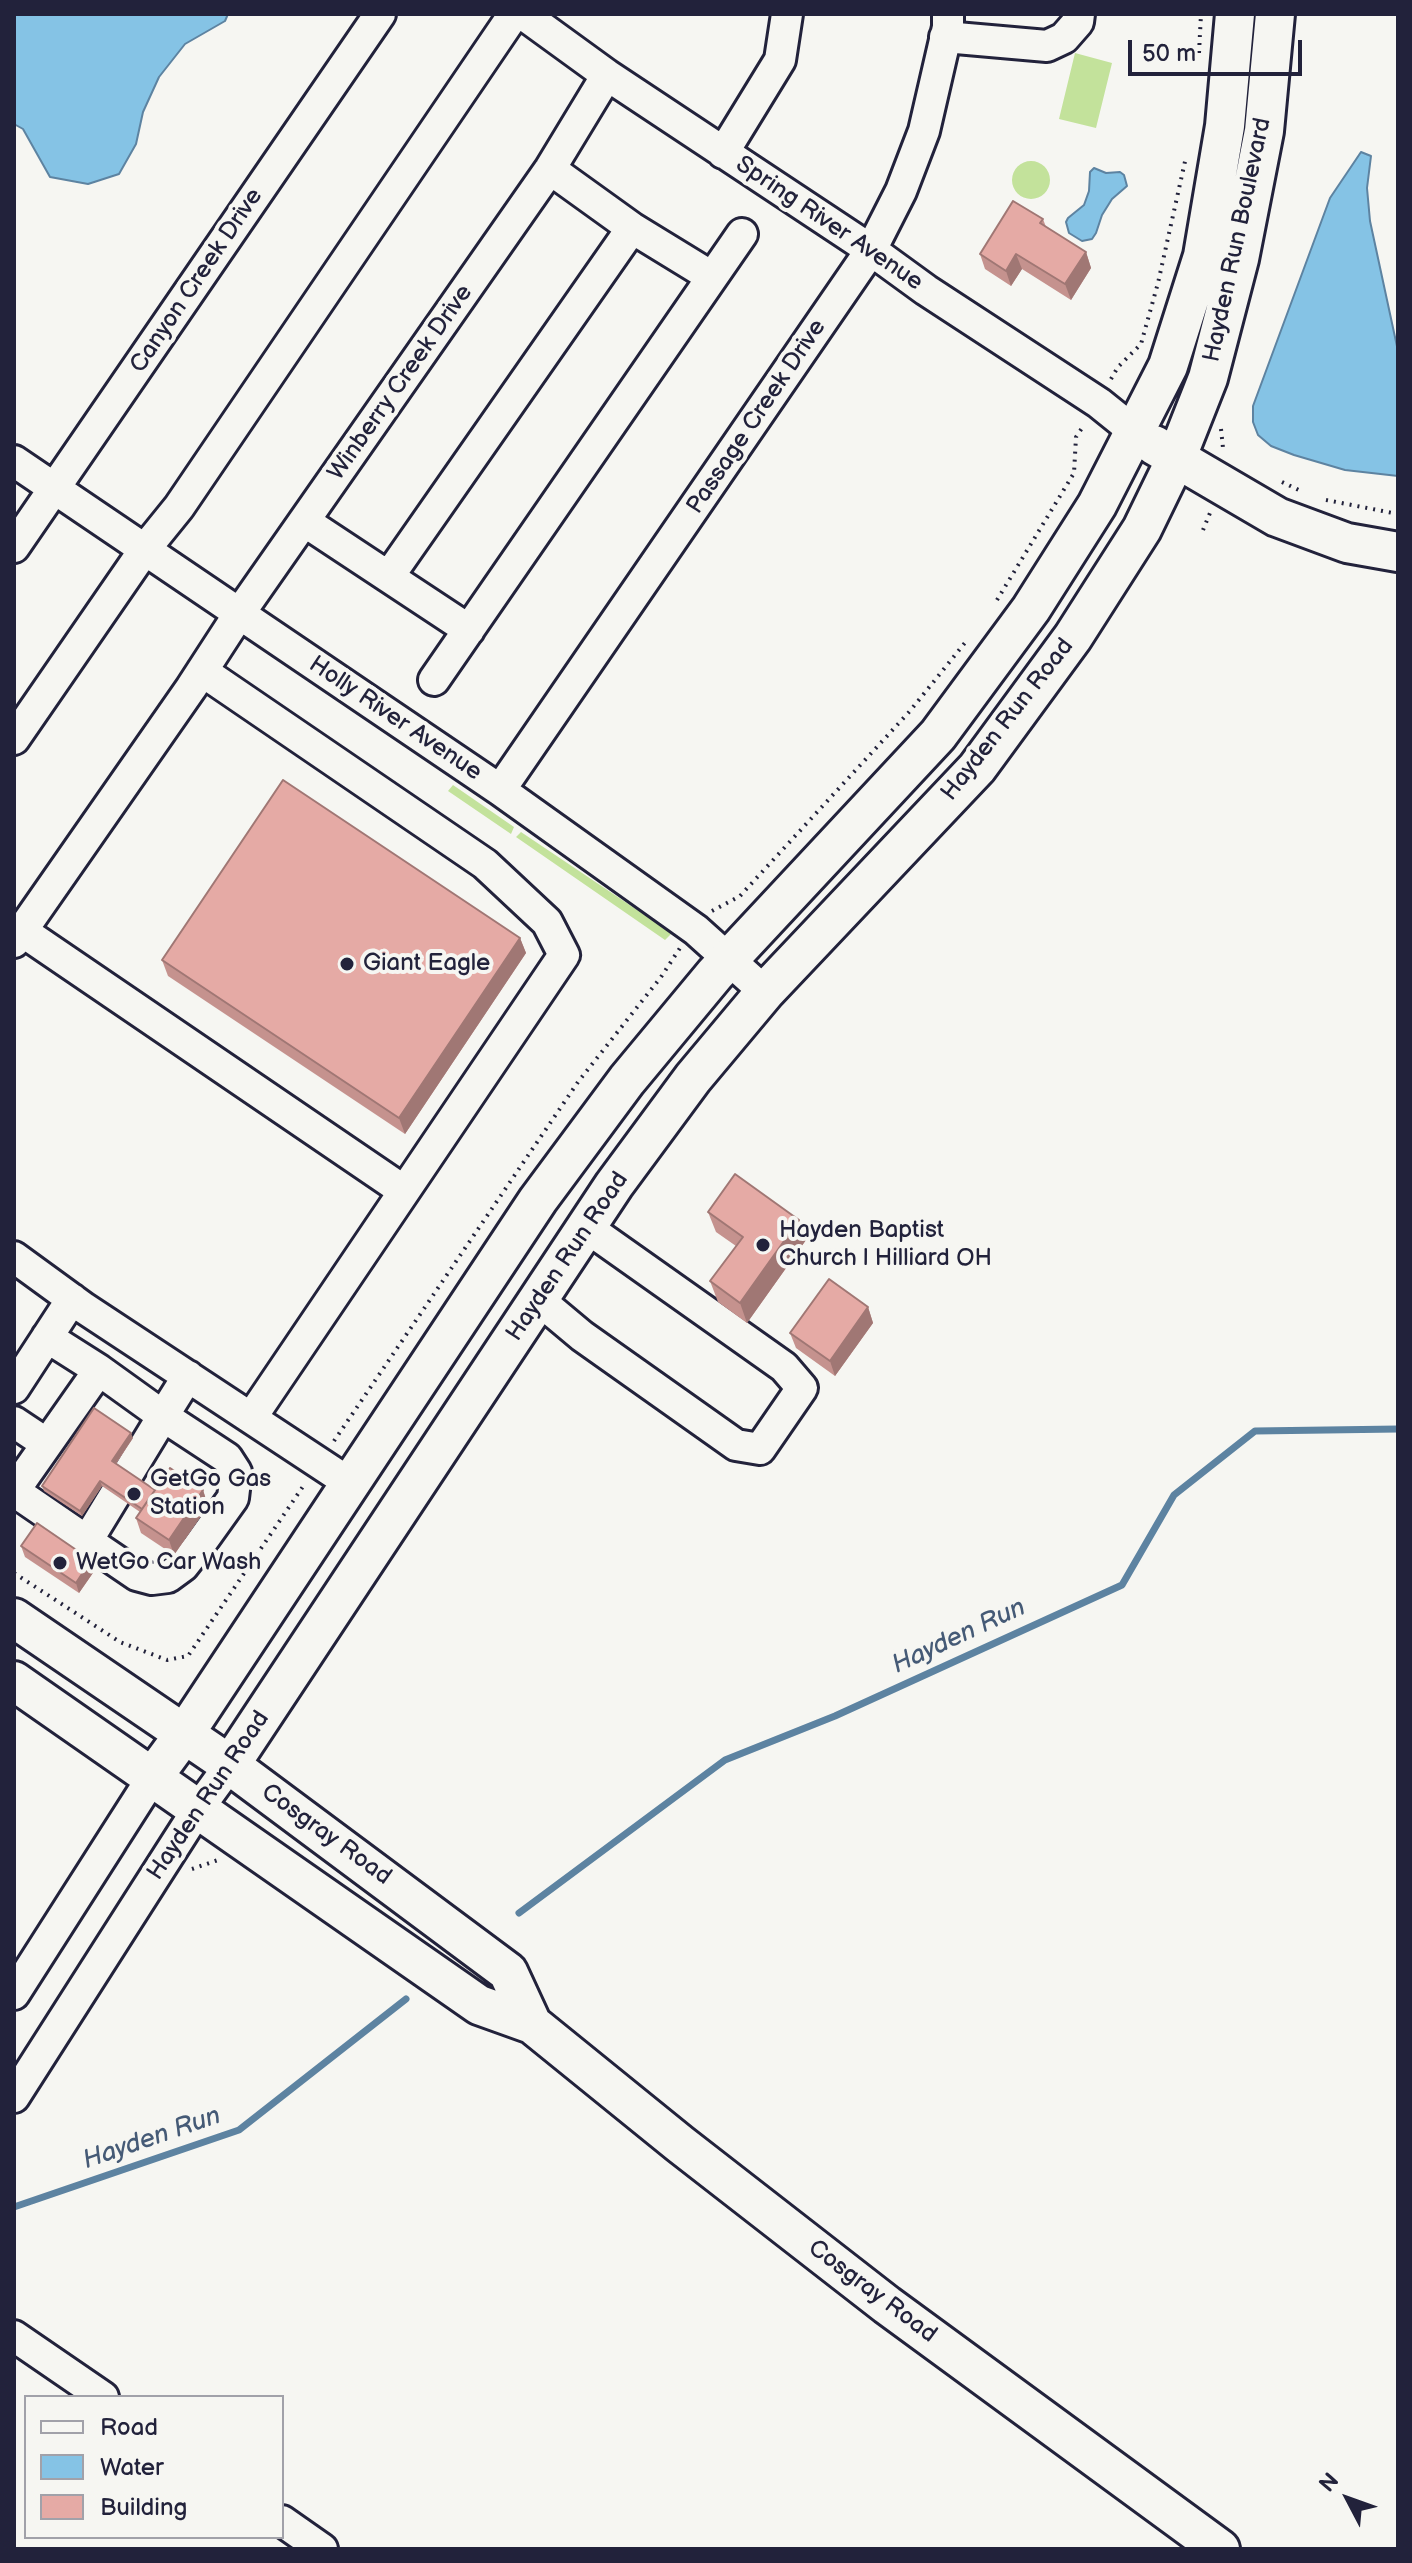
<!DOCTYPE html>
<style>
body{margin:0}
#map{position:relative;width:1412px;height:2563px;overflow:hidden;background:#f6f6f2;font-family:"Balsamiq Sans",sans-serif}
canvas{display:block}
.frame{position:absolute;inset:0;border:16px solid #22223b;pointer-events:none}
.legend{position:absolute;left:24px;top:2395px;width:260px;height:144px;box-sizing:border-box;background:#f6f6f2;border:2px solid #a1a1a9;margin:0;padding:10px 14px;list-style:none;font-size:24px;color:#22223b}
.legend li{display:flex;align-items:center;gap:16px;height:40px}
.legend b{width:40px;border:2px solid #a1a1a9}
.north{position:absolute;left:1308px;top:2459px;width:80px;height:80px;-webkit-text-stroke:6px #f6f6f2;paint-order:stroke;rotate:311deg;font-size:22px;font-weight:700;line-height:32px;text-align:center;color:#22223b}
.north::after{content:'';display:block;margin:auto;width:28px;height:36px;background:#22223b;clip-path:polygon(50% 0,100% 100%,50% 72%,0 100%)}
.scale{position:absolute;left:1128px;top:40px;width:174px;height:36px;box-sizing:border-box;border:4px solid #22223b;border-top:0;padding-left:10px;font-size:24px;line-height:28px;white-space:nowrap;color:#22223b;-webkit-text-stroke:6px #f6f6f2;paint-order:stroke}
</style>
<div id="map">
<canvas width="1412" height="2563"></canvas>
<div class="frame"></div>
<ul class="legend">
<li><b style="height:10px;background:#f6f6f2"></b>Road</li>
<li><b style="height:22px;background:#85c3e5"></b>Water</li>
<li><b style="height:22px;background:#e5aaa5"></b>Building</li>
</ul>
<div class="north">N</div>
<div class="scale">50 m</div>
</div>
<script>
const g = document.querySelector('canvas').getContext('2d');
g.lineJoin = 'round';
function paint(path, color) {
  g.fillStyle = color;
  g.fill(path, 'evenodd');
}
function poly(rows) {
  const path = new Path2D();
  for (const r of rows) {
    if (r.length === 3) {
      path.moveTo(r[0] + r[2], r[1]);
      path.arc(r[0], r[1], r[2], 0, 2 * Math.PI);
      continue;
    }
    path.moveTo(r[0], r[1]);
    for (let i = 2; i < r.length; i += 2) path.lineTo(r[i], r[i + 1]);
  }
  return path;
}
function trace(path, color, width, dash) {
  g.strokeStyle = color;
  g.lineWidth = width;
  g.lineCap = dash ? 'butt' : 'round';
  g.setLineDash(dash || []);
  g.stroke(path);
}
function drawText(font, color, halo, rows, align = 'center') {
  g.font = font + ' "Balsamiq Sans",sans-serif';
  g.lineWidth = 8;
  g.setLineDash([]);
  g.textBaseline = 'middle';
  g.strokeStyle = halo;
  g.fillStyle = color;
  for (const [text, x, y, turn = 0] of rows) {
    g.save();
    g.translate(x, y);
    g.rotate((+turn || 0) * Math.PI / 180);
    g.textAlign = isNaN(turn) ? turn : align;
    if (halo) g.strokeText(text, 0, 0);
    g.fillText(text, 0, 0);
    g.restore();
  }
}
paint(poly([
 [1075,53,1112,63,1096,128,1059,119],
 [1031,180,19],
 [453,785,514,827,511,834,448,791],
 [521,832,667,930,671,934,665,940,516,837]
]), '#c3e29b');
const water = poly([
 [14,14,228,14,225,21,185,44,159,77,143,112,136,144,119,174,88,184,50,177,23,129,14,124,14,14],
 [1361,152,1371,156,1367,188,1370,221,1398,351,1398,476,1345,470,1294,455,1271,446,1258,435,1253,422,1253,406,1330,198,1361,152],
 [1094,168,1106,173,1120,172,1124,175,1127,186,1112,199,1102,215,1096,233,1092,239,1082,241,1069,233,1066,222,1068,218,1084,205,1089,191,1090,172,1094,168]
]);
paint(water, '#85c3e5');
trace(water, '#5d83a1', 2);
trace(poly([
 [519,1913,725,1760,835,1716,1122,1585,1174,1495,1255,1431,1398,1429],
 [14,2207,239,2130,406,1999]
]), '#5d83a1', 7);
const minor = poly([
 [523,14,607,75,871,250,926,290,1099,403,1135,432],
 [945,37,1047,46,1064,38,1078,22,1079,14],
 [723,153,780,60,787,14],
 [550,169,632,228,712,277],
 [14,461,500,790,696,930,765,992],
 [304,521,469,630],
 [14,547,380,14],
 [389,576,632,228],
 [202,671,485,864,547,922,564,955,251,1418],
 [434,680,742,234],
 [14,739,145,549,179,507,514,14],
 [500,790,871,250,901,191,924,131,948,27,948,14],
 [22,931,404,1191],
 [14,942,191,688,239,614,550,169,607,75],
 [14,1257,84,1308,351,1484],
 [539,1300,582,1336,736,1445,760,1449,802,1388,784,1367,586,1227],
 [47,1337,99,1370],
 [14,1388,72,1299],
 [163,1416,227,1458,236,1472,233,1498,198,1547,183,1566,168,1577,152,1579,137,1575,87,1541,163,1416],
 [14,1422,47,1444,99,1370,163,1416,188,1376],
 [47,1444,14,1491,87,1541],
 [14,1994,152,1778],
 [14,2097,198,1809,230,1765],
 [14,2336,103,2397],
 [282,2521,322,2549]
]);
const major = poly([
 [1154,445,1277,517,1347,543,1398,552],
 [14,1618,230,1765,508,1972,532,2024],
 [14,1681,479,2005,532,2024,680,2144,887,2305,1220,2549],
 [230,1765,614,1185,693,1078,765,992,977,768,1073,637,1142,529,1176,459,1208,378,1239,259,1264,131,1275,14],
 [152,1778,185,1733,538,1200,627,1080,715,974,938,735,1031,609,1097,505,1168,366,1203,256,1225,126,1235,14]
]);
trace(minor, '#22223b', 36);
trace(major, '#22223b', 44);
trace(poly([
 [1199,53,1201,14],
 [1111,379,1118,367,1141,344,1158,283,1186,157],
 [1221,429,1223,448,1225,450],
 [1282,482,1303,492],
 [1326,500,1398,514],
 [1203,530,1210,513],
 [997,600,1074,473,1076,437,1084,425],
 [712,911,740,896,910,711,968,639],
 [334,1441,578,1082,661,977,680,948],
 [14,1573,120,1642,167,1660,188,1656,304,1485],
 [192,1869,218,1860]
]), '#22223b', 4, [2, 6]);
trace(minor, '#f6f6f2', 30);
trace(major, '#f6f6f2', 38);
paint(poly([
 [1043,219,1046,227,1086,252,1091,268,1071,300,1022,269,1011,286,985,269,980,254],
 [520,938,526,953,405,1134,168,976,162,960],
 [708,1212,799,1220,806,1240,747,1323,718,1302,710,1281,736,1246,716,1232],
 [868,1307,873,1323,835,1376,796,1348,790,1333],
 [133,1438,116,1464,155,1490,203,1490,208,1506,174,1555,141,1533,136,1518,140,1512,102,1486,82,1516,44,1491,42,1486],
 [21,1546,91,1560,95,1570,79,1593,25,1557]
]), '#c5928e');
paint(poly([
 [1086,252,1091,268,1071,300,1065,284],
 [1016,254,1022,269,1011,286,1006,271],
 [520,938,526,953,405,1134,399,1118],
 [799,1220,806,1240,747,1323,740,1303],
 [868,1307,873,1323,835,1376,830,1361],
 [131,1433,133,1438,114,1466,112,1461],
 [100,1481,102,1486,82,1516,80,1511],
 [203,1490,208,1506,174,1555,169,1540],
 [91,1560,95,1570,79,1593,76,1583]
]), '#a07774');
const building = poly([
 [1013,201,1043,219,1040,223,1086,252,1065,284,1016,254,1006,271,980,254,1013,201],
 [283,780,520,938,399,1118,162,960,283,780],
 [735,1174,799,1220,740,1303,710,1281,743,1237,708,1212,735,1174],
 [829,1279,868,1307,830,1361,790,1333,829,1279],
 [94,1408,131,1433,112,1461,155,1490,142,1509,100,1481,80,1511,42,1486,94,1408],
 [170,1468,203,1490,169,1540,136,1518,170,1468],
 [37,1523,91,1560,76,1583,21,1546,37,1523]
]);
paint(building, '#e5aaa5');
trace(building, '#a07774', 2);
for (const [x, y, r, color] of [
 [347,964,8,"#22223b"],
 [763,1245,8,"#22223b"],
 [134,1494,8,"#22223b"],
 [60,1563,8,"#22223b"]
]) {
  const dot = new Path2D();
  dot.arc(x, y, r, 0, 2 * Math.PI);
  g.fillStyle = color;
  g.fill(dot);
  trace(dot, '#f6f6f2', 3);
}
drawText('24px', '#22223b', '#f6f6f2', [
 ["Spring River Avenue",829,224,34],
 ["Hayden Run Boulevard",1238,240,-78],
 ["Canyon Creek Drive",197,281,-56],
 ["Winberry Creek Drive",401,383,-55],
 ["Passage Creek Drive",757,417,-56],
 ["Holly River Avenue",395,719,34],
 ["Hayden Run Road",1008,720,-52],
 ["Hayden Run Road",568,1257,-56],
 ["Hayden Run Road",209,1796,-56],
 ["Cosgray Road",326,1835,36],
 ["Cosgray Road",872,2292,37]
]);
drawText('24px', '#22223b', '#f6f6f2', [
 ["Giant Eagle",363,964],
 ["Hayden Baptist",779,1231],
 ["Church | Hilliard OH",779,1259],
 ["GetGo Gas",150,1480],
 ["Station",150,1508],
 ["WetGo Car Wash",76,1563]
], 'left');
drawText('italic 26px', '#455a76', '#f6f6f2', [
 ["Hayden Run",959,1637,-25],
 ["Hayden Run",152,2139,-19]
]);
</script>
